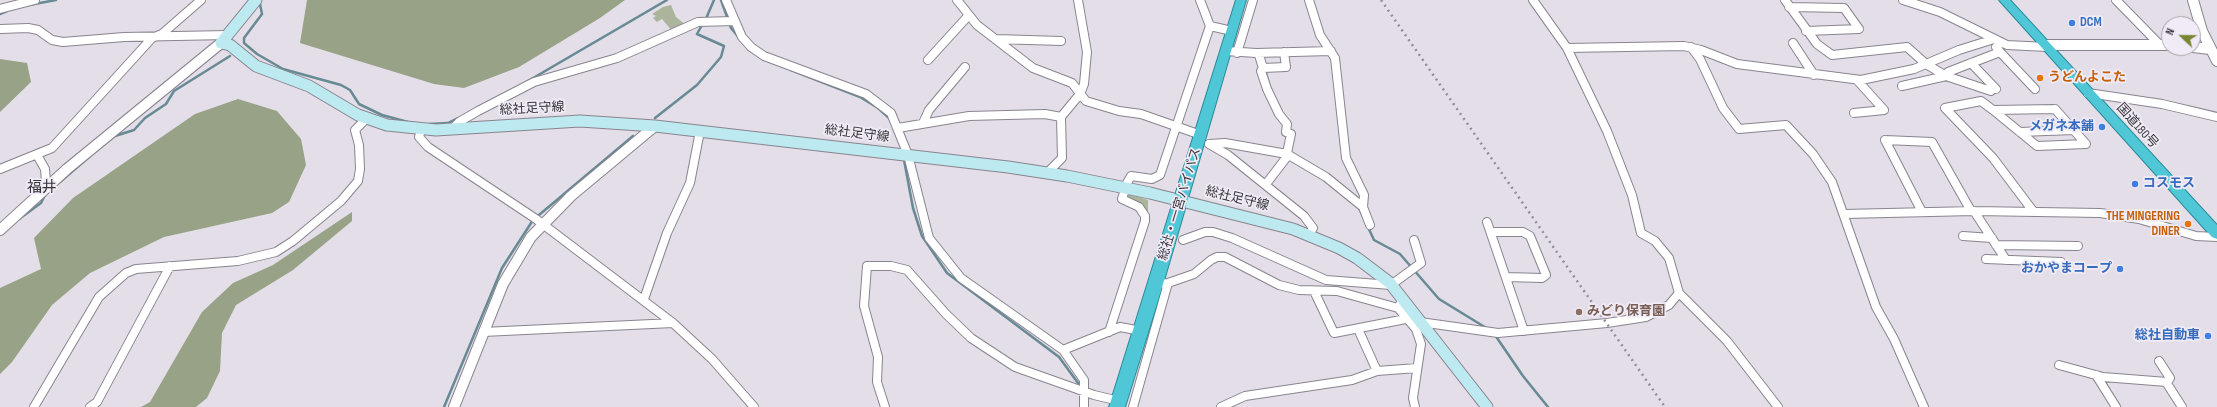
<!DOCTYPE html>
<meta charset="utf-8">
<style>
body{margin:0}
#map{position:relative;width:2217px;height:407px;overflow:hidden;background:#e3dee8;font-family:"Sofia Sans Condensed",sans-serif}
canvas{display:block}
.north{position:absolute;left:2161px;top:16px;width:40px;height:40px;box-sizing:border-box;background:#f0ebf6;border:1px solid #a6a3ab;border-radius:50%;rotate:292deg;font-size:11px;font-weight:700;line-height:16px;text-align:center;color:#38363a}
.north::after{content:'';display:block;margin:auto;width:14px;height:18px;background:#798634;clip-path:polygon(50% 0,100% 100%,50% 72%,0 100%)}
</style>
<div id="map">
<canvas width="2217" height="407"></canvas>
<div class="north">N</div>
</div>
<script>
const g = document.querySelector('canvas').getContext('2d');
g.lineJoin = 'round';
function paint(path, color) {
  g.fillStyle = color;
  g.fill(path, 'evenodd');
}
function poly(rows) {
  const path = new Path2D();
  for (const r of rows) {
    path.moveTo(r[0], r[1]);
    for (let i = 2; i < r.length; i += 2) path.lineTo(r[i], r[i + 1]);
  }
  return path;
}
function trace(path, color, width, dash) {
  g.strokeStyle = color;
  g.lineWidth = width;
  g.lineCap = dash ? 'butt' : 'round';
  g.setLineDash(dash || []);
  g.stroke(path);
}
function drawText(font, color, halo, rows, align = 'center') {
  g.font = font + ' "Sofia Sans Condensed","Noto Sans JP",sans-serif';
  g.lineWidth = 3.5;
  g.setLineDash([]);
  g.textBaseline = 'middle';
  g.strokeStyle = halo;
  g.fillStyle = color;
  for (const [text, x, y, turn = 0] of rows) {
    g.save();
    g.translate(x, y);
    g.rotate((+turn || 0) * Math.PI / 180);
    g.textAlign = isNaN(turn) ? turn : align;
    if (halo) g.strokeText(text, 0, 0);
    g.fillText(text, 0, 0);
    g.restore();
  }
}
paint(poly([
 [671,5,676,17,687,26,673,32,662,19,657,22,653,18,656,16,652,14,663,7],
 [1128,194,1148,200,1148,213,1126,200]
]), '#aab59c');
paint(poly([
 [307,0,625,0,600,18,519,67,464,88,434,84,300,43],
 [0,59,27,63,31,82,0,112],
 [238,99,277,111,301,139,306,165,289,202,272,213,164,237,90,273,52,305,12,362,0,374,0,288,41,269,34,238,73,198,195,114],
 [352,212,352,221,293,270,236,305,222,333,220,371,207,398,196,407,141,407,150,402,202,312,233,283,273,265]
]), '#97a287');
trace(poly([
 [721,0,731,28,749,50],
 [260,4,262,14,244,38,244,43,257,54,283,69,341,85,350,90,359,104,382,115,408,122],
 [29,5,56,0],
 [0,14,7,11],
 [705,21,714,0],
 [1201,42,1207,24],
 [791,70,860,97,878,108,889,118],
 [1266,73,1269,84],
 [528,81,667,0],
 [655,118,697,85,721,57,724,46,697,34,702,25],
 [429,124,448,123,458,118],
 [115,136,134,130,145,118,166,104,174,91,230,56],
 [904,160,913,208,922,236,947,273,1059,357,1078,383],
 [60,182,89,157],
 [1359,208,1374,240,1400,254,1439,299,1488,329],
 [19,219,41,203,45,195],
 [1495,335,1523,376,1548,407],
 [444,407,502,268,533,220,633,136]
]), '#688a94', 2.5);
const minor = poly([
 [726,0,742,37,751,47,764,56,866,94,891,113,908,155,929,238,961,278,1063,350,1084,380,1084,407],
 [957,0,977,25,1033,68,1072,83,1086,101,1119,111,1141,114,1201,135],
 [1200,0,1210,26,1232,31],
 [1309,0,1320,35,1335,58,1346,158,1364,195,1363,207,1370,225],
 [1533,0,1567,48,1607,131,1632,195,1641,233,1655,241,1669,258,1679,293,1727,341,1778,407],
 [1785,0,1817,44,1832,55,1907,47,1926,64,1946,76,1991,91],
 [1903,0,1940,12,2007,45,2047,47],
 [2116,0,2160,45],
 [1789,7,1844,8,1859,29,1806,31],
 [0,9,35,0],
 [0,29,28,28,38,30,52,40,63,42,124,37,228,35],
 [996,39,1061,41],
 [1793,43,1814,75],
 [1691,47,1700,59,1723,108,1739,129,1786,125,1813,154,1832,182,1876,307,1894,339,1924,407],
 [1567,48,1684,46,1701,50,1737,64,1861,80,1914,69,1959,50,1994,39],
 [1226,51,1256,53,1259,55,1263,68,1261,71,1267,89,1279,114,1287,124,1286,132,1291,134,1286,158,1266,184],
 [2000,52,2035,89],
 [1237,53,1253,0],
 [1256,53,1331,51],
 [928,60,969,15],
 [1971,63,1996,89],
 [1263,68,1286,67,1284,52],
 [1902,86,1946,76,1948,72,2000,52,1996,47,2001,43],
 [2088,93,2162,104,2217,117],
 [2055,109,2086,144,2037,146,1993,110,2055,109],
 [1993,110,1981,101,1945,108,1993,158,2033,211],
 [1854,113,1884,110,1857,80],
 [923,123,929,110,965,67],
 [898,128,969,116,1045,114,1061,117],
 [452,129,459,122,478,111,534,82,617,58,698,22,734,21],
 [421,130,419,137,428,147,536,219,673,323,712,359,754,407],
 [2020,132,2074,130],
 [1885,140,1932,142,1971,211],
 [1885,140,1922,212],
 [1209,144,1225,143,1287,154,1326,177,1363,207],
 [1209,144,1228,155,1304,216,1313,228,1309,235],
 [37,155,45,169,46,182,50,184],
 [0,169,52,148,152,38,162,34,201,0],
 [1048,172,1062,158,1061,117,1080,94,1084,84,1087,52,1078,0],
 [1974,211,2006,260],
 [1844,214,1974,211,2100,213,2139,219,2196,236,2217,237],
 [1487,222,1524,331],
 [1491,232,1523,232,1530,236,1546,275,1542,278,1506,277],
 [1963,236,1992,238],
 [1183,240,1205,232,1213,232,1232,238,1326,280,1391,285,1421,263,1414,240],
 [1996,245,2078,246],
 [1986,259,2061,262],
 [1156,284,1168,283,1194,274,1211,260,1217,257,1225,257,1279,285,1299,290,1337,291,1398,308],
 [1314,291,1334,333,1416,317],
 [644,299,667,233,690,183,700,131],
 [1400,304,1398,308,1416,329,1421,344,1413,398,1415,407],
 [1420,322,1498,333,1607,323,1646,317,1669,305,1679,293],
 [1358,329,1377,371],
 [483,332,673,323],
 [1109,332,1145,221,1145,216,1139,207,1122,199,1127,183,1131,176,1152,179,1160,175,1210,26],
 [1063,350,1120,327,1141,331],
 [2059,365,2103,377,2167,382,2170,378,2159,361],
 [2096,375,2116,407],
 [2166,382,2182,407],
 [34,407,99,297,126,273,136,269,238,261,276,252,293,241,341,201,358,181,360,169,359,145,355,130,366,119],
 [90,407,97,402,170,266],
 [885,407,877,382,878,357,864,306,867,266,891,266,907,270,946,314,971,338,1015,367,1094,395,1119,401],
 [1133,407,1168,283],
 [1221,407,1245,396,1352,380,1377,371,1417,368]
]);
const tertiary = poly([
 [2193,0,2202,31,2217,61],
 [2046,45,2169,45],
 [2193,47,2210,49],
 [0,230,67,169,221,43],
 [454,407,503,284,531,237,571,196,655,126]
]);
const secondary = poly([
 [256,0,221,43,230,45,256,66,309,86,358,115,387,125,436,130,580,121,655,126,1008,167,1067,176,1150,193,1293,229,1339,248,1357,258,1390,283,1487,407]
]);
const trunk = poly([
 [1236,0,1246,0,1163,284,1125,407,1109,407,1236,0],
 [1999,0,2010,0,2217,225,2217,239,2212,237,1999,0]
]);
trace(minor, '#89848e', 10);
trace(tertiary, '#89848e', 12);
trace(secondary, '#89848e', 13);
trace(trunk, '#2a8b99', 2);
trace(minor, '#fff', 8);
trace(tertiary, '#fff', 10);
trace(secondary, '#bdeaf0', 11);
paint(trunk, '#4fc7d6');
trace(poly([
 [1381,0,1665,407]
]), '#928f96', 2.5, [2, 4]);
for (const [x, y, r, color] of [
 [2072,23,4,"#3f7fe0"],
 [2040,78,4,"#e8710a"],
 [2102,127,4,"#3f7fe0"],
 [2135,184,4,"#3f7fe0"],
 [2188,224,4,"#e8710a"],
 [2120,269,4,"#3f7fe0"],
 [1579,312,4,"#8d6e63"],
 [2208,336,4,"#3f7fe0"]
]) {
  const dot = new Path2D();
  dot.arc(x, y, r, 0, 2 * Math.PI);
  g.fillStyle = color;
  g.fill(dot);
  trace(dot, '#f0ebf6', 1.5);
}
drawText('bold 13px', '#366cbe', '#f0ebf6', [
 ["DCM",2080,23,"left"],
 ["メガネ本舗",2094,127],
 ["コスモス",2143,184,"left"],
 ["おかやまコープ",2112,269],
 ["総社自動車",2200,336]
], 'right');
drawText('bold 13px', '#c56008', '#f0ebf6', [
 ["うどんよこた",2048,78],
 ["THE MINGERING",2180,217,"right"],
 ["DINER",2180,232,"right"]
], 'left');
drawText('13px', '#38363a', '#f0ebf6', [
 ["総社足守線",532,109,-3],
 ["国道180号",2137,126,48],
 ["総社足守線",857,134,7],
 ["総社足守線",1237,199,14],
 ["総社・一宮バイパス",1180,204,-73]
]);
drawText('bold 13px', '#785e54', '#f0ebf6', [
 ["みどり保育園",1587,312]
], 'left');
drawText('15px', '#38363a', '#f0ebf6', [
 ["福井",42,188]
]);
</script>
